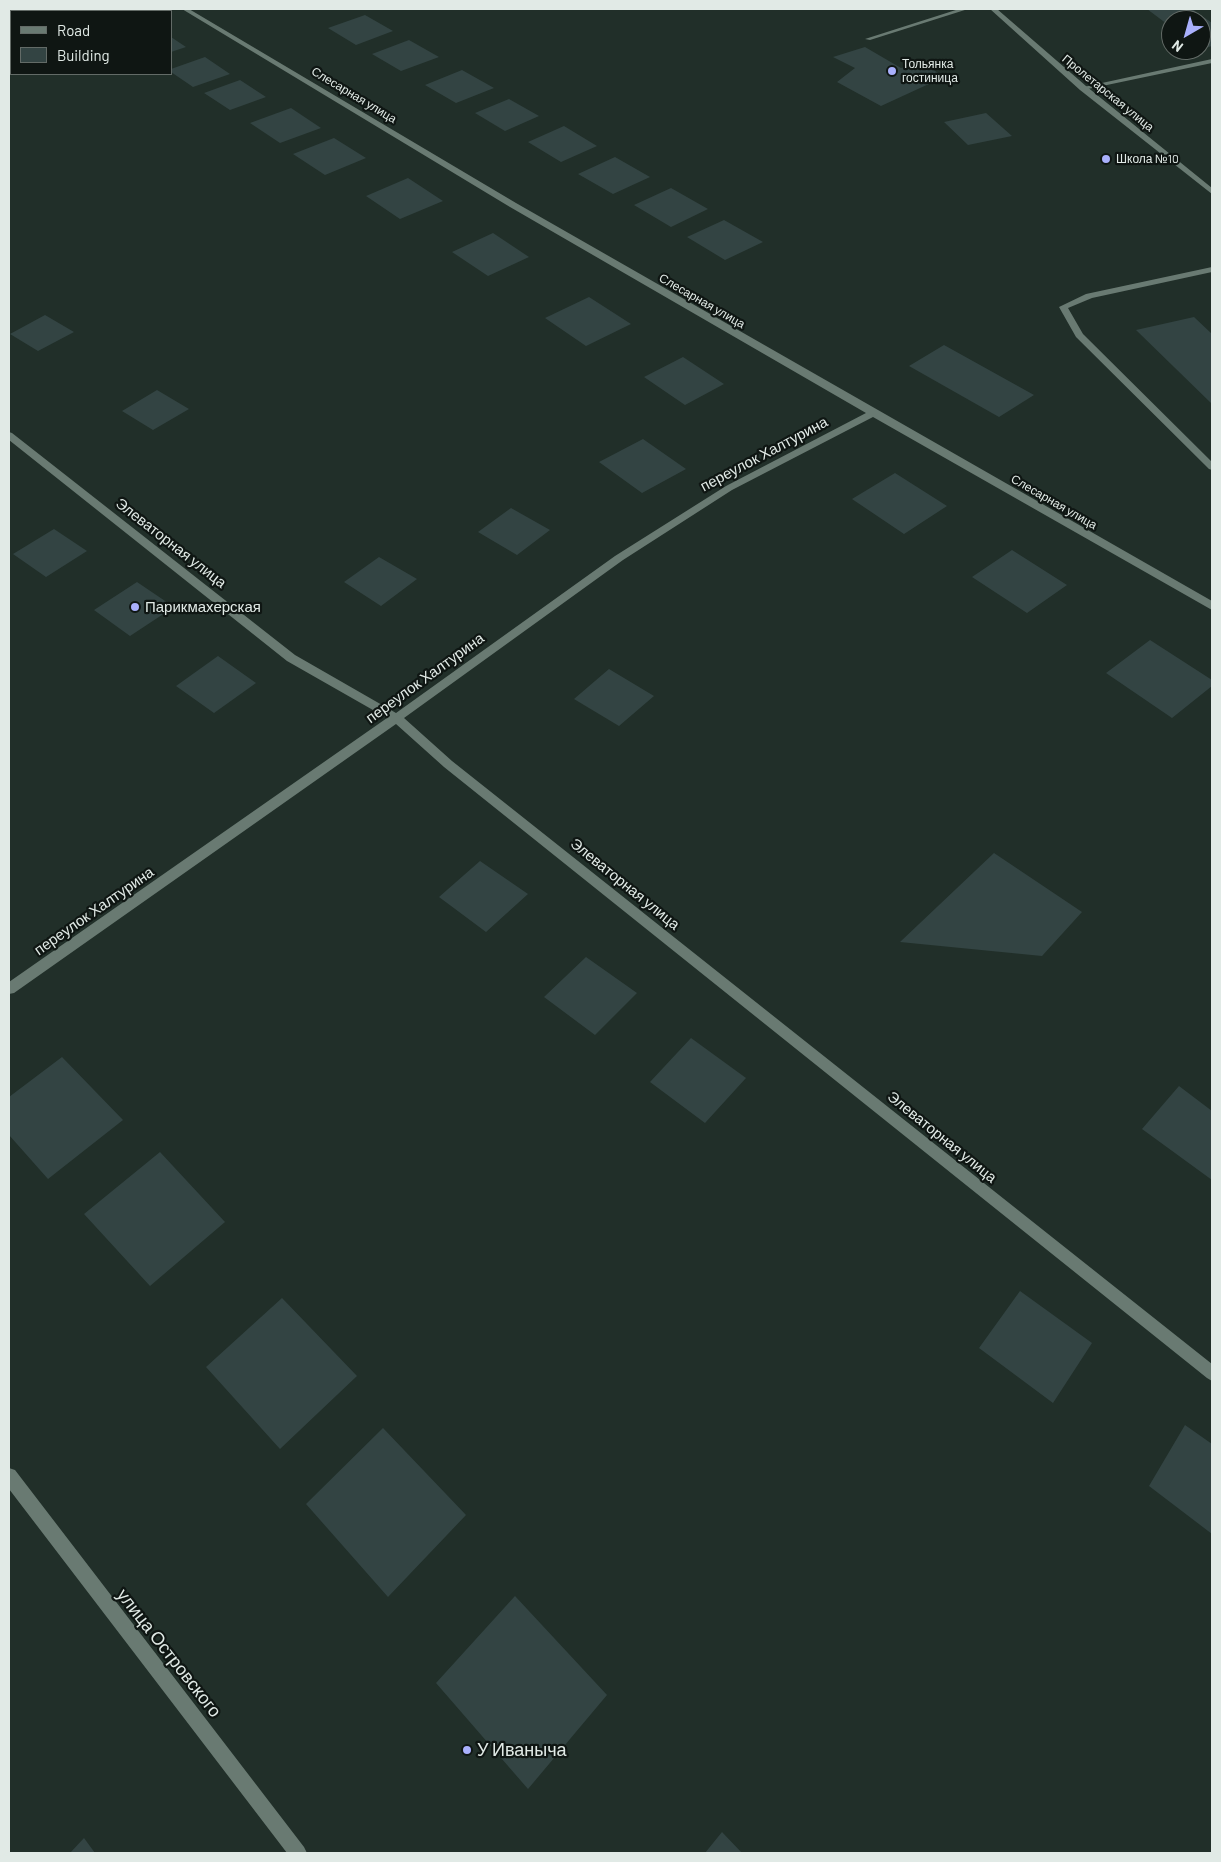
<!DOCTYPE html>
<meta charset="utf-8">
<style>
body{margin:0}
#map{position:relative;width:1221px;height:1862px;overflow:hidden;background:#212f29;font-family:Barlow,sans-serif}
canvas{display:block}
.frame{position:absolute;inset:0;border:10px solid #e1eae6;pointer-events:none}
.legend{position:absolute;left:10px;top:10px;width:162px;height:65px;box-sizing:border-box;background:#0f1613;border:1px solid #636b67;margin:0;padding:6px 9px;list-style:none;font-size:15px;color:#e1eae6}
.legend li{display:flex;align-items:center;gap:10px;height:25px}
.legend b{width:25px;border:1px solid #636b67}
.north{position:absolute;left:1161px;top:10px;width:50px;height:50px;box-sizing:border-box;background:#0f1613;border:1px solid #636b67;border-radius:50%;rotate:218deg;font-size:14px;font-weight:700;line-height:20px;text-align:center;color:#e1eae6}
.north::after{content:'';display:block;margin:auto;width:18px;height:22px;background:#a9b0fc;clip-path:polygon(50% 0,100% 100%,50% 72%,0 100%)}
</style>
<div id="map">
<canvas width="1221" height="1862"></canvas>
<div class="frame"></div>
<ul class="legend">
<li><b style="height:6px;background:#697a72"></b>Road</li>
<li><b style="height:14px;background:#334443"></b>Building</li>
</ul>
<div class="north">N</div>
</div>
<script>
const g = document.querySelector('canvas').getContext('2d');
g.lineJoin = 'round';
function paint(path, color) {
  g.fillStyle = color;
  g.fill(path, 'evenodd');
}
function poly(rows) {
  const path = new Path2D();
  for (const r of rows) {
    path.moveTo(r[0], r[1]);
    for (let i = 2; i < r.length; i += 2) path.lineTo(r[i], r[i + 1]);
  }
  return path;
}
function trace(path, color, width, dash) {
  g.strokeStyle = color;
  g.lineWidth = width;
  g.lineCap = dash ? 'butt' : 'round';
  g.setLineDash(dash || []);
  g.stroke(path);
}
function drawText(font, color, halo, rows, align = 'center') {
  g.font = font + ' Barlow,sans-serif';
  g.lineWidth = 4.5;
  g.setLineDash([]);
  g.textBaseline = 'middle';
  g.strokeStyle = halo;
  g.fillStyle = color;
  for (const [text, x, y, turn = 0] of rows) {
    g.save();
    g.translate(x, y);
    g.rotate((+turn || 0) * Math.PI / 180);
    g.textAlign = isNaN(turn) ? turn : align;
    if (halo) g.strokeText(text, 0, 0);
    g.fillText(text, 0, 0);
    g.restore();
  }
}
paint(poly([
 [1147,9,1192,9,1212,23,1212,46,1201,49,1201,20,1171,20,1171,27],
 [365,15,393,31,356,45,328,28],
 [171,37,186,47,171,52],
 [409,40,439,57,401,71,372,54],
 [865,47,901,68,920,61,944,77,881,106,837,82,855,68,833,57],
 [205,57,230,74,193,87,171,72,171,69],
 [462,70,494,88,456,103,425,85],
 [240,80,266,97,230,110,204,93],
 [509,99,539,116,505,131,475,113],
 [291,108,321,128,280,143,250,123],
 [986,113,1012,136,968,145,944,122],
 [564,126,597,146,561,162,528,142],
 [334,138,366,158,325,175,293,154],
 [615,157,650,177,613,194,578,174],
 [408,178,443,201,400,219,366,196],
 [671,188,708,209,671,227,634,205],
 [724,220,763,242,725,260,687,237],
 [493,233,529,257,488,276,452,252],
 [589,297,631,324,586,346,545,318],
 [45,315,74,332,38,351,10,334],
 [1194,317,1212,334,1212,404,1136,330],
 [944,345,1034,395,999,417,909,366],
 [683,357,724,384,685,405,644,377],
 [157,390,189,409,153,430,122,411],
 [643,439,686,469,642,493,599,462],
 [895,473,947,506,904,534,852,499],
 [511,508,550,530,517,555,478,532],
 [54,529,87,551,46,577,13,554],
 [1012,550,1067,585,1027,613,972,577],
 [379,557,417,579,381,606,344,582],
 [137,582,174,607,130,636,94,610],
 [1150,640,1212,680,1212,686,1172,718,1106,673],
 [218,656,256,683,214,713,176,686],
 [609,669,654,696,619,726,574,699],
 [994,853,1082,912,1042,956,900,942],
 [480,861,528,894,486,932,439,897],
 [586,957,637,993,595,1035,544,997],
 [691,1038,746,1078,705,1123,650,1082],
 [62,1057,123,1120,48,1179,9,1135,9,1097],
 [1179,1086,1212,1111,1212,1180,1142,1129],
 [160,1152,225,1222,150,1286,84,1214],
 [1020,1291,1092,1343,1053,1403,979,1348],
 [282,1298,357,1376,280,1449,206,1367],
 [1185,1425,1212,1444,1212,1534,1149,1486],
 [383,1428,466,1515,388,1597,306,1504],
 [515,1596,607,1695,528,1789,436,1683],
 [722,1832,742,1853,705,1853],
 [84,1838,95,1853,70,1853]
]), '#334443');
paint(poly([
 [959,9,968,9,870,40,865,39,959,9],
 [1212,59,1212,63,1083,90,1079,88,1212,59],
 [1212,267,1212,272,1092,298,1068,308,1083,334,1212,462,1212,470,1209,469,1076,337,1059,307,1086,294,1212,267]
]), '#697a72');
paint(poly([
 [182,9,189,9,516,203,1212,601,1212,610,873,417,732,490,623,560,404,718,452,761,1212,1364,1212,1381,1207,1378,444,767,396,724,14,993,9,994,9,982,387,718,287,661,9,440,9,432,12,433,295,655,396,713,615,556,726,486,866,413,510,207,182,9],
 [9,1468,15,1470,304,1847,307,1853,287,1853,9,1489,9,1468]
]), '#697a72');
paint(poly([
 [990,9,997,9,1086,86,1212,188,1212,194,1080,90,990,9]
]), '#697a72');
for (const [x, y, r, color] of [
 [892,71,5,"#a9b0fc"],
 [1106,159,5,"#a9b0fc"],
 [135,607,5,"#a9b0fc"],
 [467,1750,5,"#a9b0fc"]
]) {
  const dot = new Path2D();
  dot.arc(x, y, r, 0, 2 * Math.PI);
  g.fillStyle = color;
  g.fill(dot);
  trace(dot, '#0f1613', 2);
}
drawText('12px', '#e1eae6', '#0f1613', [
 ["Тольянка",902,64],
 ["гостиница",902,78],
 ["Школа №10",1116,159]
], 'left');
drawText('12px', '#e1eae6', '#0f1613', [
 ["Пролетарская улица",1108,93,39],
 ["Слесарная улица",354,95,31],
 ["Слесарная улица",702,301,30],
 ["Слесарная улица",1054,502,30]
]);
drawText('15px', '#e1eae6', '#0f1613', [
 ["переулок Халтурина",764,454,-28],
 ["Элеваторная улица",171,543,38],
 ["переулок Халтурина",425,678,-36],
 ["Элеваторная улица",625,884,39],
 ["переулок Халтурина",94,911,-35],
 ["Элеваторная улица",942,1137,39]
]);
drawText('15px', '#e1eae6', '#0f1613', [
 ["Парикмахерская",145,607]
], 'left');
drawText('18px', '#e1eae6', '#0f1613', [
 ["улица Островского",169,1653,52]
]);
drawText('18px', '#e1eae6', '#0f1613', [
 ["У Иваныча",477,1750]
], 'left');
</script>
